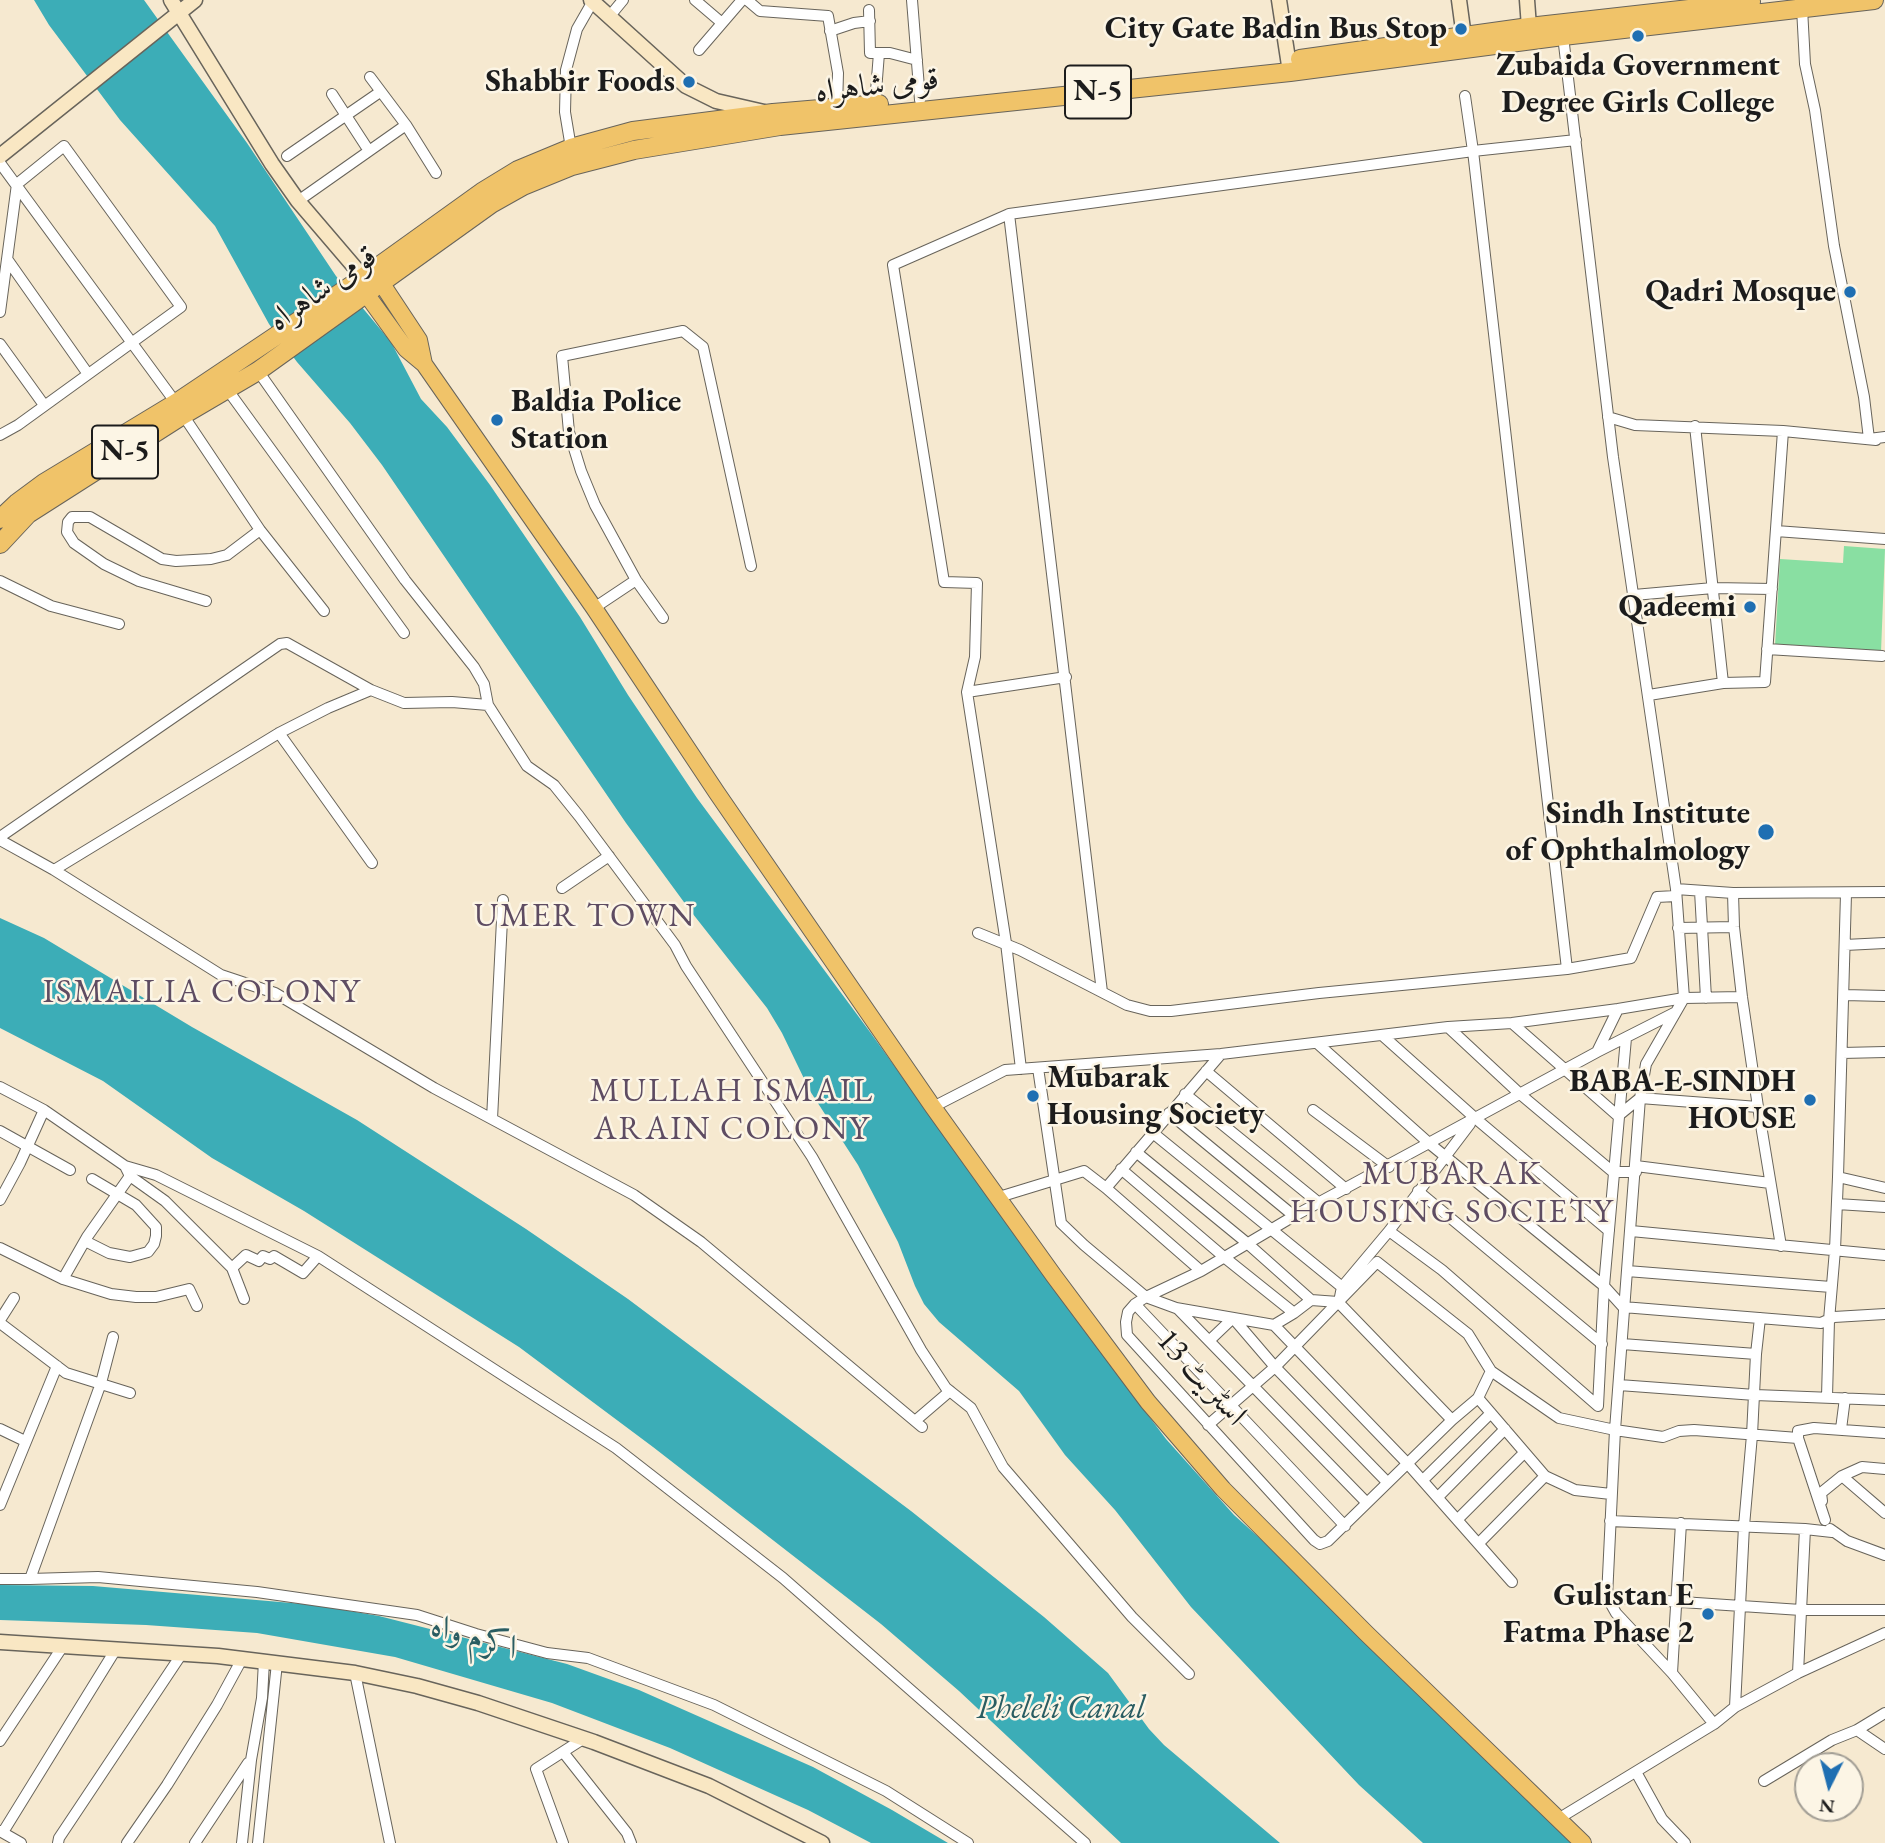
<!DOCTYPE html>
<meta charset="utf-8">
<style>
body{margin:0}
#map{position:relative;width:1885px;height:1843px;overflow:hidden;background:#f6e9d0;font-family:"EB Garamond",serif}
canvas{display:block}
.north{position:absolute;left:1794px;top:1752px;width:70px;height:70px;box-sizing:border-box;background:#fcf5e5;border:2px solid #a29e95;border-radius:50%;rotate:186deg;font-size:19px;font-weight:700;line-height:28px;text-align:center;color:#1c1c1c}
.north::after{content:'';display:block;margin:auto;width:24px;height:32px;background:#1f6fb2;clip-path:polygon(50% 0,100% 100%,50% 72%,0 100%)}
</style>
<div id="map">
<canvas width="1885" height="1843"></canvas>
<div class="north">N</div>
</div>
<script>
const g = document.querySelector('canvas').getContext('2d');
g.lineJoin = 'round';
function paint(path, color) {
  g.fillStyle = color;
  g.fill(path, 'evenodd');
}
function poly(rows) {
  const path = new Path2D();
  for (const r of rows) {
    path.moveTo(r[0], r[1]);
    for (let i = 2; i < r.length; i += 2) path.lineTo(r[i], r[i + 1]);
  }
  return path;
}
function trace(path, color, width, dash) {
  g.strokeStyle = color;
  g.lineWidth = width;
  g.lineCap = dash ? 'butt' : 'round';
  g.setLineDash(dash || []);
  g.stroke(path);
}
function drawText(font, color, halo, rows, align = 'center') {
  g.font = font + ' "EB Garamond",Amiri,serif';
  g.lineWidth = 5;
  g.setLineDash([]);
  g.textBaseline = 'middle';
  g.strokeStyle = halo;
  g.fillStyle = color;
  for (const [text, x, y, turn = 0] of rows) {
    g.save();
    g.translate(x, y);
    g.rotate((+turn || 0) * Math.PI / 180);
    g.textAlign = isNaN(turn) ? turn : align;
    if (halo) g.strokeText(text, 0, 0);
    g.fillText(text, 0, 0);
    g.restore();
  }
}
paint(poly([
 [1844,546,1885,549,1881,652,1775,646,1780,559,1843,563]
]), '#89dfa2');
paint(poly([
 [34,0,144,0,247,143,336,276,391,342,421,399,447,427,490,485,580,617,628,695,697,798,870,1032,1072,1314,1166,1439,1234,1515,1294,1569,1574,1843,1423,1843,1359,1785,1191,1607,1115,1510,1065,1455,1019,1391,939,1322,924,1304,915,1286,898,1242,858,1165,810,1091,782,1033,767,1008,689,909,626,823,382,465,350,423,297,362,269,324,215,226,120,120,49,25],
 [0,918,44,938,192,1027,357,1120,526,1229,628,1299,911,1511,1044,1617,1108,1673,1149,1729,1164,1745,1280,1843,1121,1843,959,1691,881,1624,653,1447,519,1347,304,1211,212,1158,103,1081,0,1028],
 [0,1585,93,1586,315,1605,379,1616,567,1664,639,1690,813,1767,892,1810,948,1843,871,1843,808,1810,670,1748,552,1703,395,1657,257,1633,146,1625,0,1620]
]), '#3cadb7');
const street = poly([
 [695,0,722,23],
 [747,0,760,11,828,16,838,73,837,107],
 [912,0,920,100],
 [1802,8,1805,64,1815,110,1834,246,1864,397,1869,439,1885,437],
 [869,10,870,53,890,53,917,60],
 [609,17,623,0],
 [830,31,854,23,870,21],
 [1563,36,1613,457,1676,889,1684,998,1646,1064,1640,1098,1615,1430,1607,1597,1616,1613,1672,1673,1714,1724],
 [699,50,742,0],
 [370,77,406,125,436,173],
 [332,94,369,151],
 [1465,96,1473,151,1567,969],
 [875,104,879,53],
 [571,148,565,112,566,70,577,29,593,1],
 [287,156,380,92],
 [0,163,176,403],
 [298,201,406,125],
 [1009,214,1102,992],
 [7,259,88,374],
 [0,312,17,184,64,146,181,307,18,425,0,435],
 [0,344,44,405],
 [258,371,405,580,474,667,484,684,488,705,527,766,554,785,579,816,675,945,686,966,812,1157,921,1350,946,1388,971,1408,1003,1467,1132,1617,1189,1674],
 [227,389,404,633],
 [183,415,260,530,324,611],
 [1608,417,1635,425,1783,431,1876,440],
 [1695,426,1723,683],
 [1776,531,1885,539],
 [0,581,51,606,119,624],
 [1634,595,1713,588,1772,589],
 [206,601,139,581,104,564,74,543,67,532,68,522,72,517,90,517,162,559,176,561,211,559,227,555,260,530],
 [594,608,636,580],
 [663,618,636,580,595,505,581,471,569,432,562,356,683,331,703,347,751,566],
 [1767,649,1882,656],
 [967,692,975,657,977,583,944,582,893,265,1009,214,1473,151,1576,140],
 [1649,695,1723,683,1765,682,1783,431],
 [279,733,372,863],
 [0,837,280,644,287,643,371,690],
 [0,840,54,870,279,733,328,708,371,690,404,703,452,702,488,705],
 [54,870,221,975,275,993,434,1088,634,1195,701,1242,922,1427],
 [562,888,609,856],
 [1676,889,1733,893,1885,892],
 [1700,891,1706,998],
 [1733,893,1734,927,1742,997,1758,1107,1781,1246],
 [1678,928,1734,927],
 [978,933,1020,950,1127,1005,1150,1011,1171,1011,1319,993,1567,969,1631,958,1657,897,1676,896],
 [1845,945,1885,943],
 [1844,995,1885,996],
 [1512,1023,1618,1116,1640,1098,1758,1107],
 [1448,1027,1520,1094,1613,1172,1636,1172],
 [1382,1035,1475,1118,1609,1231],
 [1317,1043,1430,1144,1604,1286,1623,1307,1821,1323,1834,1317,1885,1314],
 [1597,1052,1676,1012],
 [1842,1053,1885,1052],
 [1038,1068,1061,1223,1084,1245,1146,1297,1176,1308,1274,1325,1407,1463,1512,1582],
 [1021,1069,1006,943,967,692,1066,677],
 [1206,1071,1346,1189],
 [0,1087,44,1110,125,1166,130,1176,165,1201,232,1268,244,1299],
 [1185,1094,1319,1203],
 [933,1107,1005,1070,1221,1054,1448,1027,1512,1023,1618,1009],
 [1313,1110,1389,1167],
 [1169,1113,1294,1216],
 [492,1119,503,900],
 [0,1131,70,1170],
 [1153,1133,1342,1287,1339,1302],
 [1136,1152,1247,1243,1311,1300,1338,1302,1452,1420],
 [125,1166,156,1175,318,1256,616,1448,783,1578,1085,1843],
 [1636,1166,1770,1183],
 [1121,1169,1224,1257,1294,1313,1274,1325],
 [1838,1177,1885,1188],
 [1106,1188,1221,1054],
 [1418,1191,1602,1344],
 [999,1197,1084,1171,1106,1188,1201,1271],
 [0,1200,20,1163,44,1110],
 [1837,1204,1885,1207],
 [1389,1231,1442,1270,1598,1406,1604,1286,1626,1038],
 [1631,1231,1885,1255],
 [85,1241,109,1253,130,1257,148,1252,154,1244,156,1236,156,1227,136,1205,92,1179],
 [0,1248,63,1279,87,1237,130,1176],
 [232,1268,246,1255,259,1261,263,1256,270,1259,274,1256,303,1273,318,1256],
 [1627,1271,1831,1287],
 [63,1279,111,1294,136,1297,156,1297,189,1289,197,1306],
 [1342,1287,1389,1231,1470,1124],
 [1135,1304,1345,1526],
 [1177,1308,1367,1503],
 [1294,1313,1311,1300],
 [0,1320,14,1298],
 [0,1323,66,1373,130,1393],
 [1210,1340,1233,1318,1275,1367,1387,1482],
 [1622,1344,1756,1354],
 [1491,1371,1478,1398,1452,1420,1328,1541,1320,1544,1314,1540,1127,1335,1126,1322,1128,1312,1135,1304,1146,1297,1201,1271,1294,1216,1597,1052,1618,1009,1684,998,1742,997],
 [1619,1385,1755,1395,1885,1400],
 [1827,1397,1829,1320,1835,1250,1838,1177,1846,894],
 [1478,1398,1545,1476,1575,1490,1611,1494],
 [915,1421,950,1391],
 [1208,1425,1275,1367,1377,1262,1468,1334,1491,1371,1559,1418,1615,1430,1663,1437,1679,1431,1694,1430,1798,1438],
 [0,1429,25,1441],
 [1841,1429,1845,1398],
 [1842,1476,1885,1513],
 [1423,1480,1491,1413],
 [1438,1497,1505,1429],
 [1822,1501,1821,1493,1842,1476,1862,1467,1885,1469],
 [0,1505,57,1366],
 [1458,1519,1524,1453],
 [1825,1520,1798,1438,1798,1431,1814,1428,1885,1433],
 [1610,1521,1805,1529,1832,1532],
 [1830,1529,1847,1541,1885,1555],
 [1479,1543,1545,1476],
 [0,1579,30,1579,101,1383,113,1337],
 [30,1579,98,1577,257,1592,417,1615,476,1634,547,1653,588,1658,714,1705,886,1791,968,1843],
 [1607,1597,1801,1610,1885,1610],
 [355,1673,390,1843],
 [1672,1673,1681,1523],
 [1798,1673,1805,1529],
 [1735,1707,1744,1526,1752,1435,1756,1354,1760,1318],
 [1857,1730,1885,1749],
 [0,1741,63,1646],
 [563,1752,627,1833,631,1843],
 [1636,1772,1662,1819,1685,1843],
 [1764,1781,1832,1740,1857,1730,1885,1713],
 [1558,1819,1714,1724,1735,1707,1798,1673,1885,1633],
 [0,1831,21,1843],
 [3,1832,116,1649],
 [58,1843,59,1838,183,1652],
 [127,1843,167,1785,217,1705,242,1659],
 [195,1843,248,1763],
 [242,1843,251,1760,262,1698,264,1661],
 [258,1843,277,1663],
 [563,1843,536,1769,583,1739]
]);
const secondary = poly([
 [171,0,272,164,298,201,363,277],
 [591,0,686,86,716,101,764,112],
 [1279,0,1290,72],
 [1459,0,1464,37],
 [1527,0,1529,27],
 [0,156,195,0],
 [0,1642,218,1656,355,1673,417,1686,478,1703,594,1742,709,1786,822,1843]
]);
const primary = poly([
 [382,284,419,340,424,364],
 [367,295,406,349,424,364,594,608,717,793,933,1107,1054,1276,1148,1402,1223,1489,1366,1633,1583,1843]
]);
const highway = poly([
 [1300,59,1529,27,1751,2],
 [0,519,17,503,44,483,176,403,358,281,482,192,518,170,571,148,633,131,773,113,879,104],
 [0,544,28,514,183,415,258,371,491,204,523,186,572,166,634,150,780,126,1290,72,1563,36,1874,0]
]);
trace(street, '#68645b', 12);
trace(secondary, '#68645b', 17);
trace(primary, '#68645b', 18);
trace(highway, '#68645b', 20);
trace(street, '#fff', 10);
trace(secondary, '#f9e7c3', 14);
trace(primary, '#f0c369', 16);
trace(highway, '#f0c369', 18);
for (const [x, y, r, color] of [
 [1461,29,7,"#1f6fb2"],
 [1638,36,7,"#1f6fb2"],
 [689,82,7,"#1f6fb2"],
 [1850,292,7,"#1f6fb2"],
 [497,420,7,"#1f6fb2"],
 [1750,607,7,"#1f6fb2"],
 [1766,832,9,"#1f6fb2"],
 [1033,1096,7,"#1f6fb2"],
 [1810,1100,7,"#1f6fb2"],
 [1708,1614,7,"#1f6fb2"]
]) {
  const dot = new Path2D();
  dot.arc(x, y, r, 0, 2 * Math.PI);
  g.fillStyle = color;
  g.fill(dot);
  trace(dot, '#fcf5e5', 2.5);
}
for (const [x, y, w] of [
 [1098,92,66],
 [125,452,66]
]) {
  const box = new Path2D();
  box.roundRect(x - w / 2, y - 26.5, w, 53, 5);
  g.fillStyle = '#fcf5e5';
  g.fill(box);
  trace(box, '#1c1c1c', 2);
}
drawText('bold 30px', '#1c1c1c', null, [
 ["N-5",1098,92],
 ["N-5",125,452]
]);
drawText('bold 32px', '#1c1c1c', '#fcf5e5', [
 ["City Gate Badin Bus Stop",1447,29],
 ["Zubaida Government",1638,66,"center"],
 ["Degree Girls College",1638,103,"center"],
 ["Shabbir Foods",675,82],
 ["Qadri Mosque",1836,292],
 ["Baldia Police",511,402,"left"],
 ["Station",511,439,"left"],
 ["Qadeemi",1736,607],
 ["Sindh Institute",1750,814],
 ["of Ophthalmology",1750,851],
 ["Mubarak",1047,1078,"left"],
 ["Housing Society",1047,1115,"left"],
 ["BABA-E-SINDH",1796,1082],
 ["HOUSE",1796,1119],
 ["Gulistan E",1694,1596],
 ["Fatma Phase 2",1694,1633]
], 'right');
drawText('32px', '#1c1c1c', '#fcf5e5', [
 ["قومی شاہراہ",877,86,-6],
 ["قومی شاہراہ",323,289,-35],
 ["اسٹریٹ 13",1201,1378,48]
]);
g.letterSpacing = '2px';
drawText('33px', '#5e4c62', '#fcf5e5', [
 ["UMER TOWN",585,917],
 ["ISMAILIA COLONY",202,993],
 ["MULLAH ISMAIL",732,1092],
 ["ARAIN COLONY",732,1130],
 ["MUBARAK",1452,1175],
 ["HOUSING SOCIETY",1452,1213]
]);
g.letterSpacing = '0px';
drawText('italic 33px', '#2a5d62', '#fcf5e5', [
 ["اکرم واہ",475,1638,16],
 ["Pheleli Canal",1061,1709]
]);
</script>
